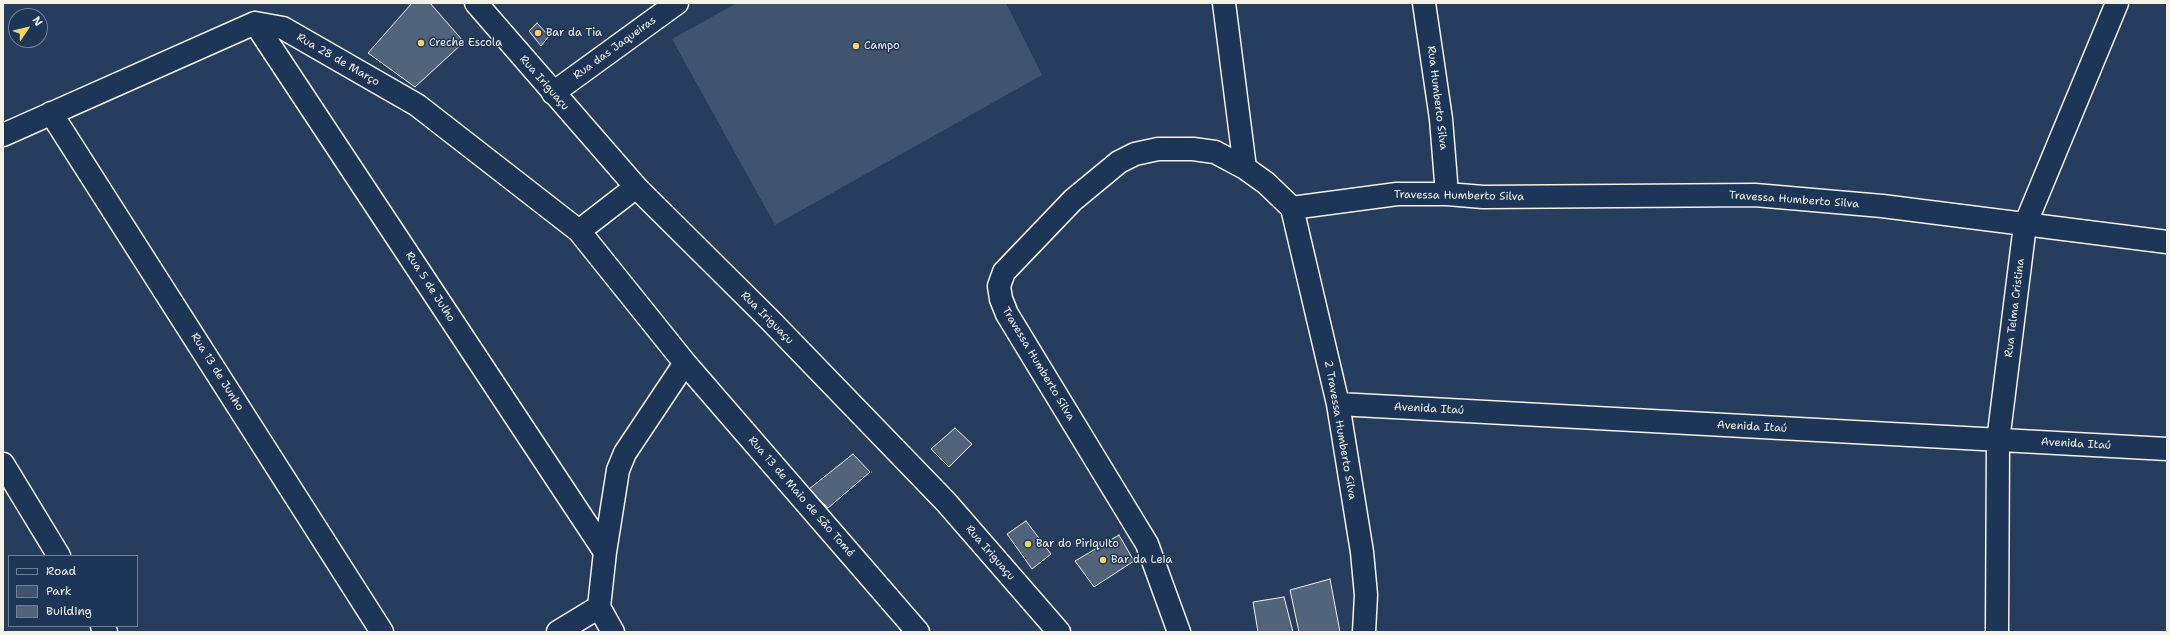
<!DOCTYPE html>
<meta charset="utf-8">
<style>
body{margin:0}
#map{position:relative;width:2170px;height:635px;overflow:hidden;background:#263d5d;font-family:"Shantell Sans",sans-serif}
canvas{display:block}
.frame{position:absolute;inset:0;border:4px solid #f4f1e8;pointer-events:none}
.legend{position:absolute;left:8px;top:555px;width:130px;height:72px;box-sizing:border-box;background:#1d3557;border:1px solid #738091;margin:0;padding:5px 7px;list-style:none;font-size:12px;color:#f4f1e8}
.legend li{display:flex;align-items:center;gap:8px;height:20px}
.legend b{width:20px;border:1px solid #738091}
.north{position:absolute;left:8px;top:8px;width:40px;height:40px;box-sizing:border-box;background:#1d3557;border:1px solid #738091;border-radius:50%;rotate:55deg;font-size:11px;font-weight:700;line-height:16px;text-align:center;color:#f4f1e8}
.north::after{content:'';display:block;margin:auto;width:14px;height:18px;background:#ffd166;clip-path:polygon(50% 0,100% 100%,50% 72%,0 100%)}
</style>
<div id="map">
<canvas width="2170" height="635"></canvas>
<div class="frame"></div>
<ul class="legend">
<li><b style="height:5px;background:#1d3557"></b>Road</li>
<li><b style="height:11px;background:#40546f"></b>Park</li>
<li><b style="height:11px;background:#52647b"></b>Building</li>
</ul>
<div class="north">N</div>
</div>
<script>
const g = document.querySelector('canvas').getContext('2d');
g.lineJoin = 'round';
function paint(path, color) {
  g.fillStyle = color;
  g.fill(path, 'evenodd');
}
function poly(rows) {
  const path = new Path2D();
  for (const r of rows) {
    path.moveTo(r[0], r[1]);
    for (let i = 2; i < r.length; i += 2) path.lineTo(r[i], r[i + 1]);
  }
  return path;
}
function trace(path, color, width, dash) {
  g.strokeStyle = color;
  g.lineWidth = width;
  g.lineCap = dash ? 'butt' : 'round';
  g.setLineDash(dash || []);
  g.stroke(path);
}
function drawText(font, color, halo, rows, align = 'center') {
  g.font = font + ' "Shantell Sans",sans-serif';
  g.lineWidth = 3;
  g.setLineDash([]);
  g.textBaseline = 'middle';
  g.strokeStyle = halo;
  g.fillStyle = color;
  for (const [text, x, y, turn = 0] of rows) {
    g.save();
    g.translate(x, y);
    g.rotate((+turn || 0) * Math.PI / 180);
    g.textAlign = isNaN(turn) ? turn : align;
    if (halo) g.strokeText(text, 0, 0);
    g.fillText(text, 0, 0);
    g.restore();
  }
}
paint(poly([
 [737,3,1006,3,1042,75,775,225,672,39]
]), '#40546f');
const building = poly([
 [412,3,430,3,464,42,415,87,368,53,412,3],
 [537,23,549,36,541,46,529,31,537,23],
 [955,428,972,444,949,467,931,449,955,428],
 [853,454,870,472,828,508,809,489,853,454],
 [1026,521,1051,554,1032,569,1007,534,1026,521],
 [1119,535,1134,561,1094,587,1075,561,1119,535],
 [1330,579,1340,632,1299,632,1290,590,1330,579],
 [1284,597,1293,632,1258,632,1253,602,1284,597]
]);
paint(building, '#52647b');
trace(building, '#f4f1e8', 1);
const street = poly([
 [1224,3,1245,168],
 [1424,3,1441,119,1447,194],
 [255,23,605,552],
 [553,93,677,3],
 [51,113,382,632],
 [3,135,255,23,283,28,417,105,579,231,636,187],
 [1292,208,1338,404,1362,552,1366,595,1364,632],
 [579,231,685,363,918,632],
 [1338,404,2167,449],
 [3,464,59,556],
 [599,607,605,552,618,470,625,453,685,363],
 [599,607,613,632],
 [102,626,106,632],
 [558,632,599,607],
 [1179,632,1147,544,1007,314,1001,299,999,286,1004,272,1073,200,1119,162,1135,154,1158,149,1193,149,1215,152,1245,168,1266,183,1292,208,1397,194,1447,194,1483,197,1755,195,1882,206,2167,242],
 [1997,632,1998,441,2025,225,2117,3]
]);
const secondary = poly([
 [476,3,636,187,770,320,946,502,1059,632]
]);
trace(street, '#f4f1e8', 25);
trace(secondary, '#f4f1e8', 25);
trace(street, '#1d3557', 22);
trace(secondary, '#1d3557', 22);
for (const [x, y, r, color] of [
 [538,33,4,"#ffd166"],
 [421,43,4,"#ffd166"],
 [856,46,4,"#ffd166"],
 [1028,544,4,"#ffd166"],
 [1103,560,4,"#ffd166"]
]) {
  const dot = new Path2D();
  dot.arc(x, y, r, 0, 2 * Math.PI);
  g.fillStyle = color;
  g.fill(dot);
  trace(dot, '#1d3557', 1.5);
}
drawText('11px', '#f4f1e8', '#1d3557', [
 ["Bar da Tia",546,33],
 ["Creche Escola",429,43],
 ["Campo",864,46],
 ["Bar do Piriquito",1036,544],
 ["Bar da Leia",1111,560]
], 'left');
drawText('11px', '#f4f1e8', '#1d3557', [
 ["Rua das Jaqueiras",615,48,-36],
 ["Rua 28 de Março",338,60,30],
 ["Rua Iriguaçu",544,83,49],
 ["Rua Humberto Silva",1437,98,83],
 ["Travessa Humberto Silva",1459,196,1],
 ["Travessa Humberto Silva",1794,200,4],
 ["Rua 5 de Julho",430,287,57],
 ["Rua Telma Cristina",2015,308,-83],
 ["Rua Iriguaçu",767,318,45],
 ["Travessa Humberto Silva",1038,364,59],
 ["Rua 13 de Junho",217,372,58],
 ["Avenida Itaú",1429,409,3],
 ["Avenida Itaú",1752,427,3],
 ["2 Travessa Humberto Silva",1340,430,80],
 ["Avenida Itaú",2076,444,3],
 ["Rua 13 de Maio de São Tomé",801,497,49],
 ["Rua Iriguaçu",990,553,49]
]);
</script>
